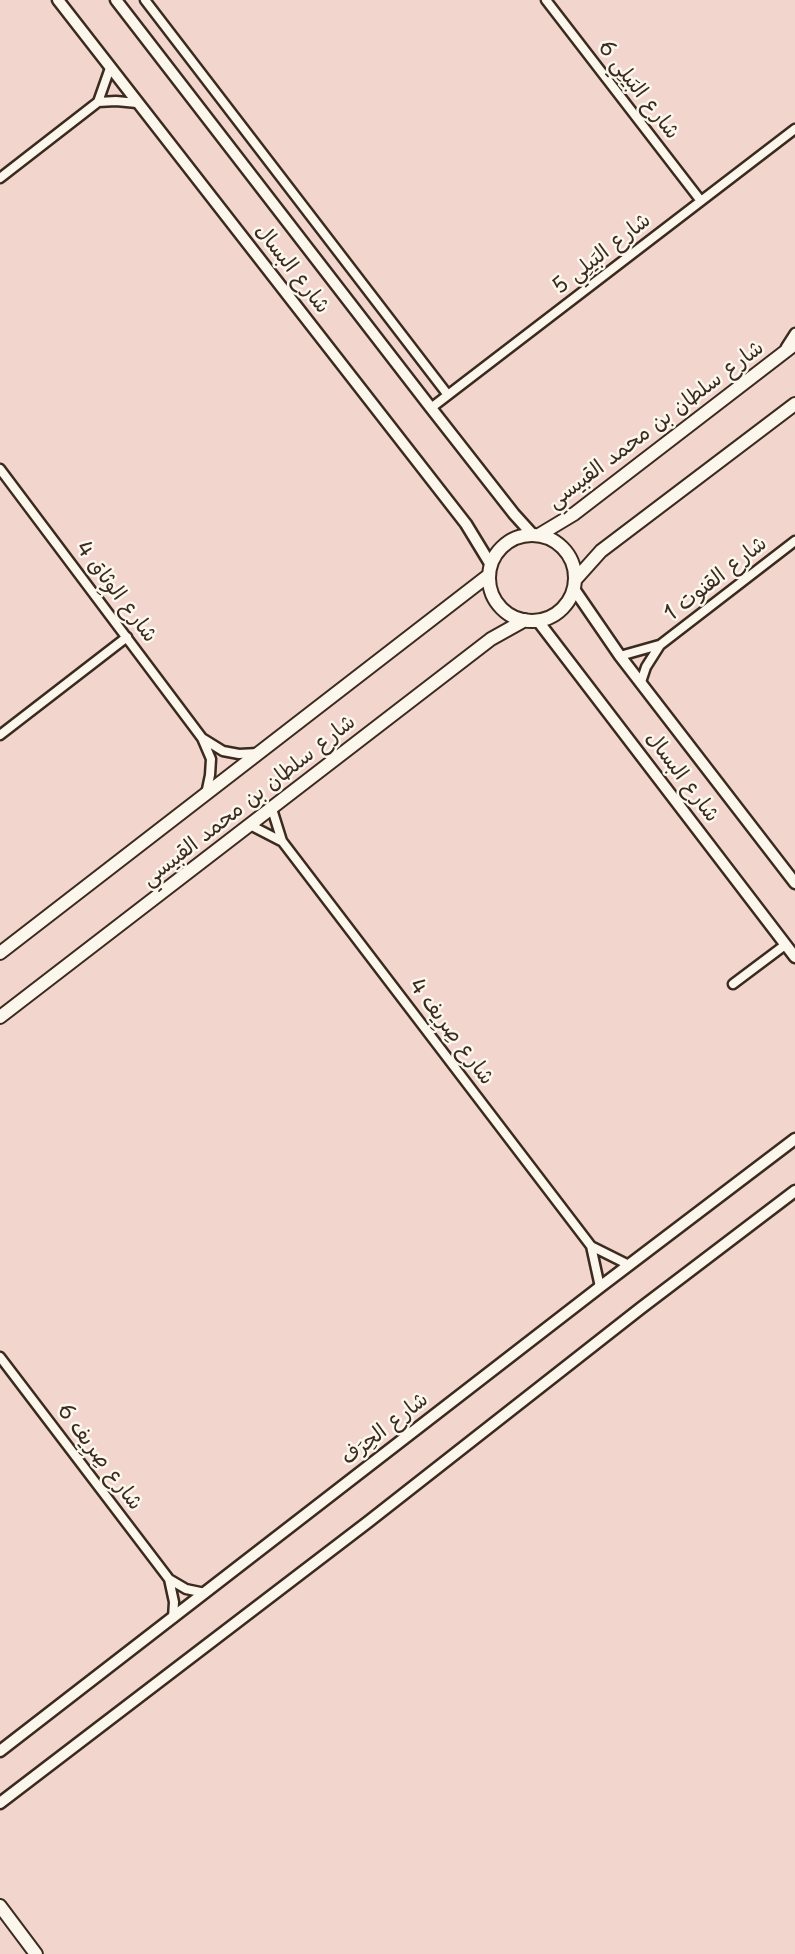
<!DOCTYPE html>
<meta charset="utf-8">
<style>
body{margin:0}
canvas{display:block;background:#f7e8de}
</style>
<canvas width="795" height="1954"></canvas>
<script>
const g = document.querySelector('canvas').getContext('2d');
g.lineJoin = 'round';
function paint(path, color) {
  g.fillStyle = color;
  g.fill(path, 'evenodd');
}
function poly(rows) {
  const path = new Path2D();
  for (const r of rows) {
    if (r.length === 3) {
      path.moveTo(r[0] + r[2], r[1]);
      path.arc(r[0], r[1], r[2], 0, 2 * Math.PI);
      continue;
    }
    path.moveTo(r[0], r[1]);
    for (let i = 2; i < r.length; i += 2) path.lineTo(r[i], r[i + 1]);
  }
  return path;
}
function trace(path, color, width, dash) {
  g.strokeStyle = color;
  g.lineWidth = width;
  g.lineCap = dash ? 'butt' : 'round';
  g.setLineDash(dash || []);
  g.stroke(path);
}
function drawText(font, color, halo, rows, align = 'center') {
  g.font = font + ' "Playpen Sans","Playpen Sans Arabic",sans-serif';
  g.lineWidth = 5;
  g.setLineDash([]);
  g.textBaseline = 'middle';
  g.strokeStyle = halo;
  g.fillStyle = color;
  for (const [text, x, y, turn = 0] of rows) {
    g.save();
    g.translate(x, y);
    g.rotate((+turn || 0) * Math.PI / 180);
    g.textAlign = isNaN(turn) ? turn : align;
    if (halo) g.strokeText(text, 0, 0);
    g.fillText(text, 0, 0);
    g.restore();
  }
}
paint(poly([
 [0,0,795,0,795,1954,0,1954]
]), '#f2d6cd');
const minor = poly([
 [145,0,448,395],
 [546,0,701,201],
 [98,102,116,101,137,103],
 [0,178,98,102,110,68],
 [786,347,795,333],
 [431,408,795,129],
 [0,469,202,738,211,759,210,775,206,794],
 [620,656,659,645],
 [641,682,646,667,660,645,795,541],
 [0,735,127,637],
 [202,738,223,751,239,754,258,753],
 [272,809,282,841,591,1246,600,1287],
 [250,825,281,841],
 [733,984,785,945],
 [591,1246,629,1265],
 [0,1357,169,1579,174,1602,173,1618],
 [169,1579,186,1589,205,1593]
]);
const tertiary = poly([
 [58,0,466,524,491,565],
 [116,0,431,408,514,514,533,535],
 [574,589,620,656,795,883],
 [538,621,795,957],
 [0,1751,600,1287,795,1139],
 [0,1803,368,1522,641,1308,795,1191]
]);
const secondary = poly([
 [539,535,574,514,795,344],
 [532,578,43],
 [575,580,601,551,795,404],
 [0,953,489,575],
 [0,1017,491,639,525,620],
 [0,1906,36,1954]
]);
trace(minor, '#3b2a1e', 13);
trace(tertiary, '#3b2a1e', 15);
trace(secondary, '#3b2a1e', 16);
trace(minor, '#fbf7ec', 8);
trace(tertiary, '#fbf7ec', 10);
trace(secondary, '#fbf7ec', 12);
drawText('21px', '#3b2a1e', '#fbf7ec', [
 ["شارع البَيلِي 6",638,90,52],
 ["شارع البَيلِي 5",602,254,-38],
 ["شارع البسال",292,269,52],
 ["شارع سلطان بن محمد القبيسي",656,425,-37],
 ["شارع القنوت 1",716,579,-38],
 ["شارع الوِثاق 4",116,592,53],
 ["شارع البسال",682,777,53],
 ["شارع سلطان بن محمد القبيسي",249,801,-38],
 ["شارع صِرِيف 4",451,1032,53],
 ["شارع الحِرَف",385,1429,-38],
 ["شارع صِرِيف 6",99,1457,53]
]);
</script>
